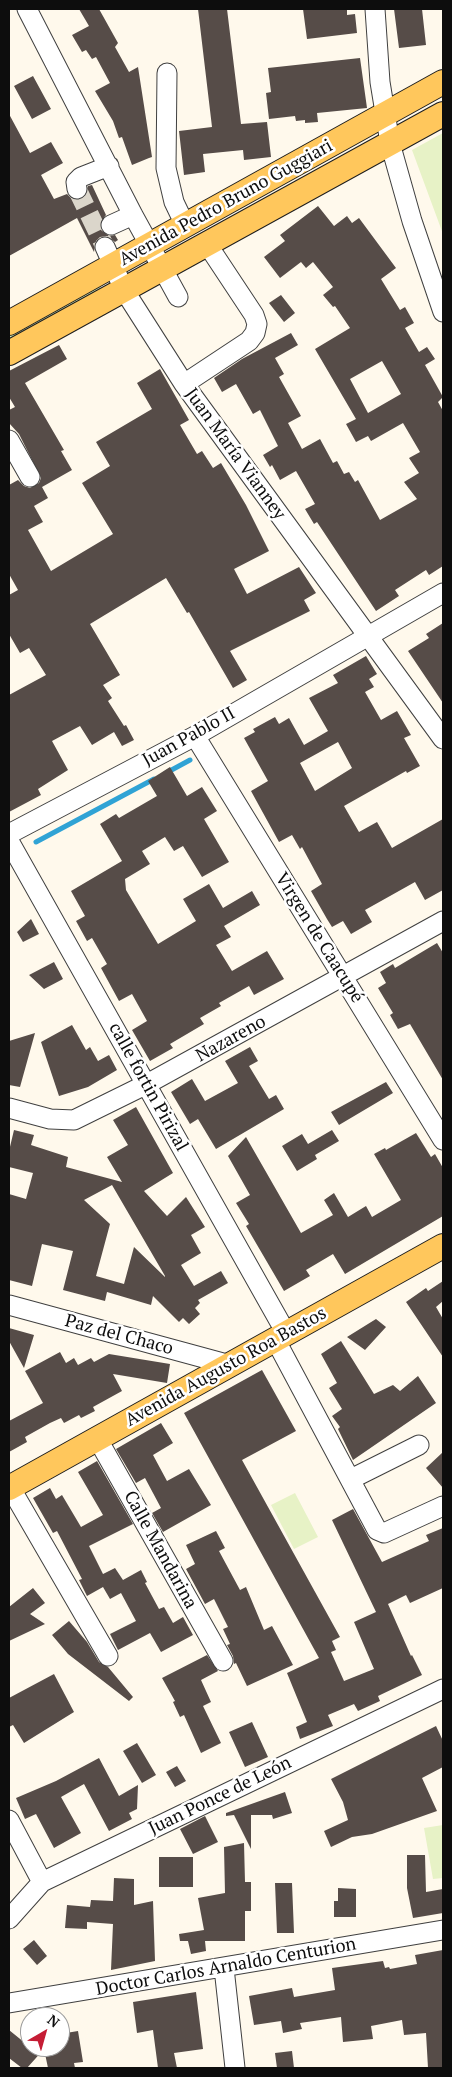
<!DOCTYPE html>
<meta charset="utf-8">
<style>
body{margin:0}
#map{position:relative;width:452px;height:2077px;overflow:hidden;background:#fff9ec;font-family:"PT Serif",serif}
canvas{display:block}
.frame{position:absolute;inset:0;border:10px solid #0d0d0d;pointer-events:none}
.north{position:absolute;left:20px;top:2007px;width:50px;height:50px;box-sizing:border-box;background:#fff;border:1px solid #9e9e9e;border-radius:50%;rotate:38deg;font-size:14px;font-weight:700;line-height:20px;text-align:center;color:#0d0d0d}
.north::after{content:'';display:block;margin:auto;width:18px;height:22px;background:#c51d35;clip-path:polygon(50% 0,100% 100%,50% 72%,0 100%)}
</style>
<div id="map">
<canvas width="452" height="2077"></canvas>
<div class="frame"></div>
<div class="north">N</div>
</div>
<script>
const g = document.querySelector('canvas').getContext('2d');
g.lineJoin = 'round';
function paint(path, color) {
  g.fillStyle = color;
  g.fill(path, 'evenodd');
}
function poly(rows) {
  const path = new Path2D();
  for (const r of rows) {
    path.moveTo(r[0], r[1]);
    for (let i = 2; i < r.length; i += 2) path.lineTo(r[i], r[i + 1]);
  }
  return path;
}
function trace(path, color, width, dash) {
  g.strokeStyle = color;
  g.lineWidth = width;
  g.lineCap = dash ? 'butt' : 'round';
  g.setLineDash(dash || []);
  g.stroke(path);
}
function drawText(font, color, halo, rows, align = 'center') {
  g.font = font + ' "PT Serif",serif';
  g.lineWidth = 5;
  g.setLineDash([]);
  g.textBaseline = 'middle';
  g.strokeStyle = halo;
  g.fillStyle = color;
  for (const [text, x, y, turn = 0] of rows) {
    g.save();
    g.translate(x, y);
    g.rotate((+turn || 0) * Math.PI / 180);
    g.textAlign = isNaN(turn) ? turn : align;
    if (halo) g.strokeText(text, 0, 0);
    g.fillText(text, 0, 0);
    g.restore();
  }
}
paint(poly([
 [101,284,100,289,9,340,9,327]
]), '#d6ecb4');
paint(poly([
 [443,133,443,234,412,150],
 [295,1493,318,1537,294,1549,271,1505],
 [443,1825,443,1878,433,1879,424,1828]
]), '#e7f2c6');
trace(poly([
 [166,773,190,760],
 [36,842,154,779]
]), '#30a3d5', 5);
paint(poly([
 [79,9,99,9,118,43,115,47,129,72,138,67,152,157,149,158,132,165,122,137,119,138,113,121,95,91,110,83,96,57,92,59,86,50,82,52,72,35,89,26],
 [198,9,227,9,241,124,267,122,271,157,244,160,243,150,203,154,205,172,184,175,179,131,212,127],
 [303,9,347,9,347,15,355,14,357,33,307,39],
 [394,9,422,9,426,45,399,48],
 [360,58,367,108,317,113,318,122,305,123,305,120,296,121,295,116,269,119,266,93,271,92,268,68],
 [33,76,51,109,32,119,14,86],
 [9,114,30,153,51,142,63,163,41,175,54,199,67,194,72,199,79,200,84,198,88,186,92,185,106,215,100,223,101,230,109,236,115,235,118,240,115,242,107,236,100,237,96,241,94,252,77,218,9,256],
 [318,206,334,226,347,216,352,223,359,218,396,268,381,279,400,310,405,307,414,323,405,328,419,352,427,347,435,359,425,365,443,397,438,402,443,411,443,566,429,575,426,570,395,590,399,596,376,611,317,522,314,524,305,509,315,504,296,471,280,480,272,465,270,467,263,455,278,446,260,410,253,414,236,384,222,392,214,378,242,359,291,333,298,345,275,358,284,374,279,377,301,416,288,423,302,449,320,439,333,463,337,461,344,474,349,472,355,482,358,480,380,520,417,499,404,482,419,473,409,458,420,452,403,423,371,441,368,436,356,442,346,424,356,419,315,349,350,328,335,306,333,307,323,295,333,287,313,262,306,268,301,262,280,278,264,257,285,241,280,235],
 [382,361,401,394,368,413,350,379],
 [281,295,295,313,284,322,269,303],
 [59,345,67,359,25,383,64,450,61,451,72,470,42,487,48,498,34,506,43,522,28,530,51,571,113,534,82,483,110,466,96,442,152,409,137,383,160,369,189,420,180,425,197,454,202,451,213,468,221,463,246,505,269,551,234,569,247,594,299,567,316,593,304,600,310,611,230,651,247,680,233,688,189,612,187,613,166,578,90,624,120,675,103,685,112,698,108,701,124,726,126,725,134,740,122,746,114,732,92,745,80,726,52,741,68,770,38,789,41,795,9,812,9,695,46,675,29,648,20,653,9,634,9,595,18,590,9,574,9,485,18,480,24,486,30,488,39,483,41,478,19,434,9,423,9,410,15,407,9,397,9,371],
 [443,623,443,703,408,651,429,638,426,634],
 [366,656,377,674,369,679,374,687,365,692,381,720,397,711,411,735,404,738,420,766,407,773,406,771,344,806,359,832,377,822,392,848,443,819,443,890,425,900,415,882,365,910,372,922,351,934,343,921,332,927,327,919,311,891,322,884,302,847,300,849,292,835,279,842,251,791,268,781,244,738,255,732,253,729,275,717,279,724,289,718,304,745,328,731,309,698,338,683,333,675],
 [338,742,352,768,315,791,300,763],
 [170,767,187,796,202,787,217,811,204,819,229,862,202,877,183,846,174,851,165,837,142,851,150,864,125,879,126,890,158,944,196,921,183,899,209,884,223,908,252,891,260,905,224,926,231,937,216,945,232,971,267,951,284,979,254,995,249,986,219,1003,221,1006,200,1018,204,1024,170,1044,173,1048,150,1061,132,1030,147,1021,132,994,119,1001,101,968,107,964,92,938,87,941,76,921,85,916,71,891,122,861,100,824,116,814,119,818,157,796,148,781],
 [31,919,39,934,23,942,17,932],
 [437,943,443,953,443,1080,410,1024,398,1029,390,1015,393,1013,378,988,386,983,380,972,393,964,395,968],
 [54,962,63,979,44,989,29,975],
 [72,1025,86,1050,90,1047,98,1061,109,1055,117,1070,88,1087,59,1096,41,1042],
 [35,1033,20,1087,9,1085,9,1041],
 [250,1047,258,1061,249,1066,269,1099,276,1095,284,1109,216,1149,198,1119,190,1124,171,1092,192,1079,205,1101,238,1083,225,1061],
 [386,1082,393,1093,339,1125,331,1112],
 [136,1107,173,1173,144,1191,167,1216,186,1197,205,1227,191,1235,201,1253,181,1265,194,1286,221,1271,228,1283,198,1300,200,1303,195,1308,200,1314,189,1324,183,1318,179,1322,153,1296,151,1305,107,1292,105,1301,63,1290,73,1251,42,1244,32,1286,9,1280,9,1194,26,1199,33,1173,9,1167,9,1151,14,1130,34,1135,31,1145,68,1157,66,1167,122,1182,107,1157,128,1145,113,1120],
 [112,1185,165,1276,165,1277,134,1247,124,1284,96,1276,110,1224,84,1200],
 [332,1130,339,1141,315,1155,317,1159,297,1171,282,1146,302,1134,308,1144],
 [416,1133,431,1157,435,1154,443,1168,443,1216,345,1274,333,1254,306,1270,310,1276,284,1291,246,1226,249,1224,236,1203,250,1195,228,1156,246,1137,301,1233,333,1215,324,1200,334,1193,348,1217,366,1206,372,1217,401,1200,374,1154,385,1148,386,1150],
 [443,1281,443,1301,436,1307,443,1319,443,1357,406,1302,426,1288,428,1291],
 [376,1319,386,1327,365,1350,347,1337],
 [9,1328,34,1335,24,1368,9,1341],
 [341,1341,374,1394,393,1385,400,1391,418,1376,436,1403,353,1460,338,1429,340,1427,332,1416,342,1409,329,1388,337,1383,321,1354],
 [60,1352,66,1363,74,1358,78,1365,91,1358,94,1362,109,1354,170,1364,167,1383,113,1374,122,1391,93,1407,95,1411,81,1418,79,1415,64,1423,61,1418,50,1423,25,1437,27,1442,9,1452,9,1421,43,1403,25,1371],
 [262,1370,296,1431,242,1460,340,1637,332,1641,336,1650,331,1652,344,1681,374,1669,354,1622,376,1612,332,1520,353,1509,382,1562,429,1541,426,1535,443,1528,443,1588,410,1603,406,1595,388,1604,411,1656,412,1655,422,1675,378,1696,380,1701,358,1711,354,1704,328,1715,333,1726,300,1739,296,1727,307,1722,287,1673,319,1658,184,1413],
 [161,1423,173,1443,153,1455,167,1481,189,1469,211,1505,163,1532,152,1513,161,1508,145,1478,136,1483,116,1449],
 [443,1452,443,1488,426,1468],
 [97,1461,133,1524,89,1546,103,1574,115,1568,123,1580,141,1570,147,1582,145,1583,159,1609,164,1607,173,1623,183,1617,193,1635,161,1652,150,1633,118,1650,110,1634,136,1621,121,1593,110,1599,103,1587,87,1596,79,1580,82,1579,57,1531,53,1533,33,1498,50,1488,56,1499,62,1495,81,1527,103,1515,78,1472],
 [216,1531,225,1548,219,1551,240,1590,246,1587,264,1630,272,1626,293,1665,247,1686,236,1663,234,1664,233,1656,227,1645,230,1644,223,1629,228,1627,214,1599,205,1604,186,1569,195,1564,186,1545],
 [33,1588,45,1603,30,1614,45,1624,9,1641,9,1607],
 [69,1621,87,1642,99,1662,108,1667,133,1697,129,1701,68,1654,52,1635],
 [207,1655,218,1671,201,1680,211,1702,203,1706,221,1743,201,1753,184,1715,180,1717,173,1702,175,1701,162,1678],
 [54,1674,74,1712,24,1743,13,1725,9,1727,9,1698],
 [252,1722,268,1757,245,1767,229,1732],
 [436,1726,443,1741,443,1767,422,1778,437,1811,372,1834,352,1837,331,1847,324,1831,348,1820,343,1802,331,1779],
 [137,1743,156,1775,142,1783,123,1751],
 [99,1758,119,1796,138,1785,137,1809,129,1813,132,1819,109,1831,84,1784,61,1797,81,1833,54,1848,36,1814,25,1819,16,1798,56,1781],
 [177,1766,186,1781,175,1787,166,1772],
 [285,1792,292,1813,273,1819,272,1815,251,1815,251,1849,234,1815,226,1816,226,1813],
 [205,1816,218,1842,193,1854,180,1829],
 [244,1843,245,1882,251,1882,251,1911,245,1911,245,1941,205,1941,206,1951,191,1954,188,1941,180,1941,179,1934,204,1930,198,1898,225,1893,224,1847],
 [407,1855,425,1855,426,1892,443,1889,443,1913,413,1918,407,1888],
 [159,1857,193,1857,193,1887,159,1887],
 [114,1878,134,1879,134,1905,153,1901,155,1961,111,1970,113,1924,87,1922,87,1929,65,1928,67,1905,90,1907,91,1900,113,1901],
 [275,1883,292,1883,294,1933,277,1933],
 [338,1888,356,1889,356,1917,334,1917,334,1901,338,1901],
 [34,1940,47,1956,37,1965,23,1949],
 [443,1950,443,2068,428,2068,426,2033,404,2035,402,2020,371,2026,373,2039,343,2042,341,2017,300,2023,302,2029,283,2033,281,2021,254,2025,249,1996,292,1988,294,1997,335,1990,332,1968,383,1961,385,1968,389,1967,390,1969,417,1964,415,1955],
 [196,1992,203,2049,174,2053,177,2068,158,2068,153,2030,137,2033,133,2002],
 [9,2030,30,2047,60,2047,60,2034,78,2031,83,2062,74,2063,75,2068,48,2068,44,2049,27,2068,22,2068,9,2058],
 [292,2051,294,2068,277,2068,275,2053]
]), '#564c48');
trace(poly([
 [77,189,105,247]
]), '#dbd6cb', 19, [19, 9]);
const minor = poly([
 [27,9,133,215,178,297],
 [375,9,380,82,390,143,412,221,443,312],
 [167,73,166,168,174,202,185,225],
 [77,189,76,182,81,177,109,166],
 [111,225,133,215],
 [105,247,124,290,184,384,443,739],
 [184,384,249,341,255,333,257,324,254,315,207,244],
 [9,440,30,477],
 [195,736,443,1140],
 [9,834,195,736,443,593],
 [9,841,286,1333],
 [9,1108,50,1119,74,1120,147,1084,443,921],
 [9,1305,230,1365],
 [275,1339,377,1530,384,1533,443,1506],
 [97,1438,223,1661],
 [351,1479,419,1445],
 [10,1487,108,1656],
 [9,1820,42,1882],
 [9,1919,42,1882,443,1689],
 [224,1968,235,2068],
 [9,2003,443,1930]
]);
const major = poly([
 [9,323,443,82],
 [9,353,443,114],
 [9,1488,443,1246]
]);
trace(minor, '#404040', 21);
trace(major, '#1e1e1e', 26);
trace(minor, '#fff', 19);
trace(major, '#ffc75c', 24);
drawText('18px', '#0d0d0d', '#fff', [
 ["Avenida Pedro Bruno Guggiari",226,203,-29],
 ["Juan María Vianney",235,454,54],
 ["Juan Pablo II",189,737,-29],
 ["Virgen de Caacupé",319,938,58],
 ["Nazareno",231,1039,-29],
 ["calle fortin Pirizal",148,1087,61],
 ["Paz del Chaco",119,1335,15],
 ["Avenida Augusto Roa Bastos",226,1367,-29],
 ["Calle Mandarina",160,1550,61],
 ["Juan Ponce de León",220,1796,-26],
 ["Doctor Carlos Arnaldo Centurion",226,1967,-10]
]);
</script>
